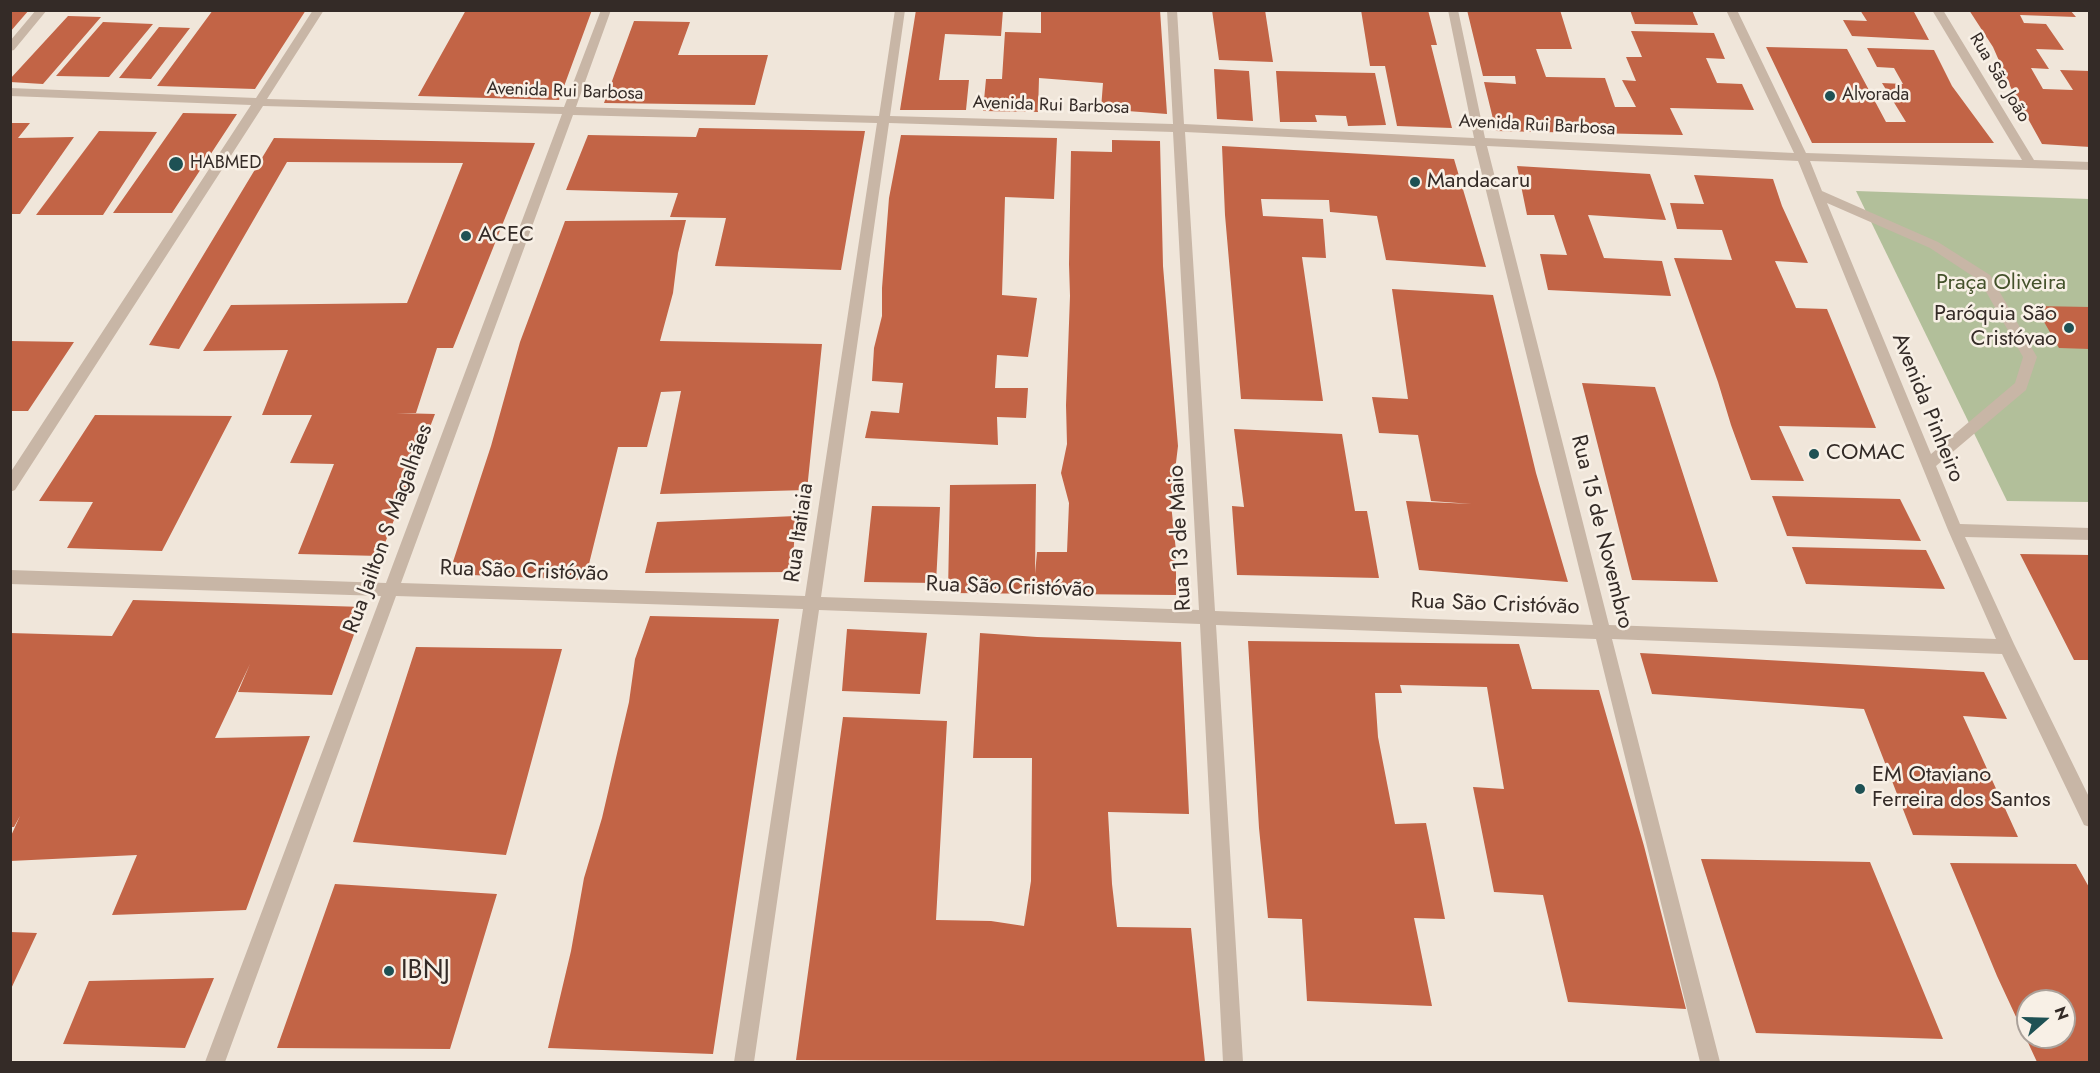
<!DOCTYPE html>
<meta charset="utf-8">
<style>
body{margin:0}
#map{position:relative;width:2100px;height:1073px;overflow:hidden;background:#f0e6da;font-family:Jost,sans-serif}
canvas{display:block}
.frame{position:absolute;inset:0;border:12px solid #342b27;pointer-events:none}
.north{position:absolute;left:2016px;top:989px;width:60px;height:60px;box-sizing:border-box;background:#f8f0e6;border:2px solid #aaa19a;border-radius:50%;rotate:70deg;font-size:16px;font-weight:700;line-height:24px;text-align:center;color:#342b27}
.north::after{content:'';display:block;margin:auto;width:21px;height:27px;background:#1e5154;clip-path:polygon(50% 0,100% 100%,50% 72%,0 100%)}
</style>
<div id="map">
<canvas width="2100" height="1073"></canvas>
<div class="frame"></div>
<div class="north">N</div>
</div>
<script>
const g = document.querySelector('canvas').getContext('2d');
g.lineJoin = 'round';
function paint(path, color) {
  g.fillStyle = color;
  g.fill(path, 'evenodd');
}
function poly(rows) {
  const path = new Path2D();
  for (const r of rows) {
    path.moveTo(r[0], r[1]);
    for (let i = 2; i < r.length; i += 2) path.lineTo(r[i], r[i + 1]);
  }
  return path;
}
function trace(path, color, width, dash) {
  g.strokeStyle = color;
  g.lineWidth = width;
  g.lineCap = dash ? 'butt' : 'round';
  g.setLineDash(dash || []);
  g.stroke(path);
}
function drawText(font, color, halo, rows, align = 'center') {
  g.font = font + ' Jost,sans-serif';
  g.lineWidth = 5;
  g.setLineDash([]);
  g.textBaseline = 'middle';
  g.strokeStyle = halo;
  g.fillStyle = color;
  for (const [text, x, y, turn = 0] of rows) {
    g.save();
    g.translate(x, y);
    g.rotate((+turn || 0) * Math.PI / 180);
    g.textAlign = isNaN(turn) ? turn : align;
    if (halo) g.strokeText(text, 0, 0);
    g.fillText(text, 0, 0);
    g.restore();
  }
}
paint(poly([
 [1856,191,2089,199,2089,502,2007,501]
]), '#b2bf9a');
paint(poly([
 [10,10,29,10,10,32],
 [213,10,306,10,255,89,157,86],
 [466,10,592,10,559,100,418,96],
 [916,10,1003,10,1001,36,945,34,939,80,969,80,966,110,900,110],
 [1041,10,1160,10,1167,114,1101,109,1103,83,1039,78,1038,112,983,111,986,79,1002,79,1005,32,1041,33],
 [1212,10,1265,10,1273,62,1219,60],
 [1361,10,1428,10,1437,45,1431,45,1452,128,1397,126,1385,66,1370,66],
 [1467,10,1560,10,1572,49,1536,49,1546,77,1605,78,1615,107,1636,107,1622,80,1636,81,1626,57,1642,57,1631,31,1714,33,1725,59,1706,58,1717,83,1742,84,1754,110,1670,108,1683,135,1496,131,1484,82,1516,84,1515,76,1483,76],
 [1630,10,1692,10,1698,25,1635,24],
 [1860,10,1913,10,1929,40,1852,36,1843,20,1867,21],
 [1969,10,2070,10,2076,17,2020,15,2024,23,2046,24,2064,50,2036,49,2049,69,2031,68,2043,89,2073,90,2060,70,2090,71,2090,147,2042,144,2011,88,1993,47],
 [68,16,101,17,43,84,10,82,10,79],
 [634,21,690,22,678,55,768,55,755,105,604,103],
 [103,22,153,24,109,77,56,76],
 [159,27,190,28,151,79,119,78],
 [1766,47,1847,49,1886,122,1906,122,1882,83,1903,84,1894,68,1877,67,1867,48,1934,50,1952,86,1994,143,1812,143],
 [1214,69,1249,71,1253,121,1217,119],
 [1276,71,1375,73,1386,125,1348,126,1346,116,1315,115,1317,122,1280,122],
 [183,113,237,114,172,213,113,213],
 [10,123,30,123,18,138,74,137,20,214,10,214],
 [699,128,865,131,841,270,715,266,726,218,670,217,678,193,566,190,588,135,696,137],
 [99,131,157,132,103,215,36,215],
 [901,135,1057,138,1054,199,1005,197,1002,295,1037,298,1028,357,997,355,995,388,1028,388,1026,418,997,417,998,445,865,438,871,411,899,413,903,383,872,381,874,348,882,316,882,288,889,198],
 [274,138,535,143,453,348,437,348,416,413,396,413,435,414,380,556,298,554,334,464,290,463,312,415,262,415,288,350,203,351,231,305,407,303,463,163,287,162,179,349,149,345],
 [1112,140,1160,141,1163,266,1178,446,1171,504,1176,551,1176,595,948,593,950,485,1036,484,1035,574,1037,552,1067,552,1069,503,1061,473,1067,444,1066,405,1070,296,1069,264,1071,151,1112,152],
 [1222,146,1454,159,1486,267,1386,260,1377,216,1330,212,1329,200,1261,199,1263,216,1323,219,1326,258,1302,257,1323,401,1241,399,1225,215],
 [1517,166,1650,174,1666,220,1588,215,1604,258,1662,261,1671,296,1548,290,1540,254,1567,255,1554,215,1527,215],
 [1694,175,1773,179,1782,206,1808,263,1775,261,1796,308,1827,309,1876,428,1779,426,1804,481,1751,480,1731,425,1718,382,1674,258,1732,260,1722,230,1677,229,1670,203,1704,204],
 [686,220,678,253,673,293,660,341,822,344,807,490,660,494,681,391,661,392,647,447,618,447,585,580,449,574,491,446,520,342,565,221],
 [1392,289,1493,295,1536,473,1568,582,1419,570,1406,501,1472,504,1431,501,1418,435,1379,433,1372,397,1408,399],
 [2035,306,2090,307,2090,349,2059,348],
 [10,341,74,342,28,411,10,411],
 [1582,383,1655,387,1718,582,1632,580],
 [95,415,232,416,162,551,67,548,93,502,39,501],
 [1234,429,1342,434,1355,511,1367,511,1379,578,1237,575,1232,506,1244,507],
 [1772,496,1900,499,1921,541,1787,536],
 [872,506,940,507,936,583,864,582],
 [796,516,792,572,645,573,657,522],
 [1792,547,1926,550,1945,589,1806,584],
 [2020,554,2090,555,2090,660,2074,660],
 [133,600,364,607,332,695,238,692,250,664,215,738,310,736,246,910,112,915,137,855,10,861,10,838,20,816,14,827,10,827,10,633,112,636],
 [650,616,779,619,713,1054,548,1048,571,951,584,878,602,818,629,702,635,659],
 [847,629,927,633,920,694,842,691],
 [980,633,1037,637,1181,642,1189,814,1108,812,1112,884,1117,927,1191,928,1205,1062,796,1060,843,717,947,721,936,920,991,921,1024,926,1031,881,1032,758,973,758],
 [1248,641,1519,644,1532,689,1599,690,1644,846,1686,1009,1568,1002,1543,895,1494,892,1473,787,1504,789,1487,687,1400,685,1402,693,1375,693,1378,737,1395,824,1426,823,1445,919,1414,918,1432,1006,1307,1001,1302,919,1268,918,1259,828],
 [416,647,562,649,506,855,353,842],
 [1640,653,1984,672,2007,719,1963,716,2018,837,1913,835,1864,709,1652,694],
 [1701,859,1870,862,1943,1039,1756,1033],
 [1950,863,2076,864,2090,889,2090,1062,2037,1062,1997,976],
 [2028,1001,2064,1001,2064,1037,2028,1037],
 [335,884,497,894,450,1049,277,1048],
 [10,932,37,933,10,991],
 [214,978,185,1048,63,1044,89,981]
]), '#c26446');
paint(poly([
 [36,10,47,10,14,50,10,51,10,41,36,10],
 [313,10,324,10,267,99,564,107,601,10,611,10,576,107,879,116,895,10,905,10,890,116,1173,124,1167,10,1177,10,1184,124,1474,138,1448,10,1458,10,1485,138,1794,153,1726,10,1737,10,1806,153,2022,160,1932,10,1943,10,2034,160,2090,162,2090,170,1810,161,1822,191,1938,242,1990,275,2037,357,2026,390,1936,466,1960,524,2090,528,2090,540,1965,537,2014,644,2090,799,2090,827,2084,825,2002,654,1612,639,1720,1062,1700,1062,1596,639,1216,625,1243,1062,1223,1062,1200,624,819,610,754,1062,734,1062,803,609,396,596,225,1062,205,1062,381,596,10,584,10,570,386,583,562,114,263,106,15,490,10,492,10,473,251,105,10,96,10,88,256,98,313,10],
 [573,115,877,123,805,596,401,583,573,115],
 [889,123,1173,132,1199,610,821,597,889,123],
 [1185,132,1475,146,1593,625,1215,611,1185,132],
 [1487,146,1798,161,1948,530,1996,639,1609,625,1487,146],
 [1827,203,1930,248,1980,281,2023,357,2015,383,1931,454,1827,203]
]), '#c8b6a6');
for (const [x, y, r, color] of [
 [1830,96,6,"#1e5154"],
 [176,164,8,"#1e5154"],
 [1415,182,6,"#1e5154"],
 [466,236,6,"#1e5154"],
 [2069,328,6,"#1e5154"],
 [1814,454,6,"#1e5154"],
 [1860,789,6,"#1e5154"],
 [389,971,6,"#1e5154"]
]) {
  const dot = new Path2D();
  dot.arc(x, y, r, 0, 2 * Math.PI);
  g.fillStyle = color;
  g.fill(dot);
  trace(dot, '#f8f0e6', 2);
}
drawText('18px', '#342b27', '#f8f0e6', [
 ["Rua São João",1999,78,59],
 ["Avenida Rui Barbosa",565,92,2],
 ["Avenida Rui Barbosa",1051,106,2],
 ["Avenida Rui Barbosa",1537,126,3]
]);
drawText('18px', '#342b27', '#f8f0e6', [
 ["Alvorada",1842,96],
 ["HABMED",190,164]
], 'left');
drawText('22px', '#342b27', '#f8f0e6', [
 ["Mandacaru",1427,182],
 ["ACEC",478,236],
 ["Paróquia São",2057,315,"right"],
 ["Cristóvao",2057,340,"right"],
 ["COMAC",1826,454],
 ["EM Otaviano",1872,776],
 ["Ferreira dos Santos",1872,801]
], 'left');
drawText('22px', '#44522b', '#f8f0e6', [
 ["Praça Oliveira",2001,284]
]);
drawText('22px', '#342b27', '#f8f0e6', [
 ["Avenida Pinheiro",1927,408,68],
 ["Rua Jailton S Magalhães",389,529,-70],
 ["Rua 15 de Novembro",1601,532,76],
 ["Rua Itatiaia",800,533,-82],
 ["Rua 13 de Maio",1181,538,-93],
 ["Rua São Cristóvão",524,572,2],
 ["Rua São Cristóvão",1010,588,2],
 ["Rua São Cristóvão",1495,605,2]
]);
drawText('27px', '#342b27', '#f8f0e6', [
 ["IBNJ",401,971]
], 'left');
</script>
